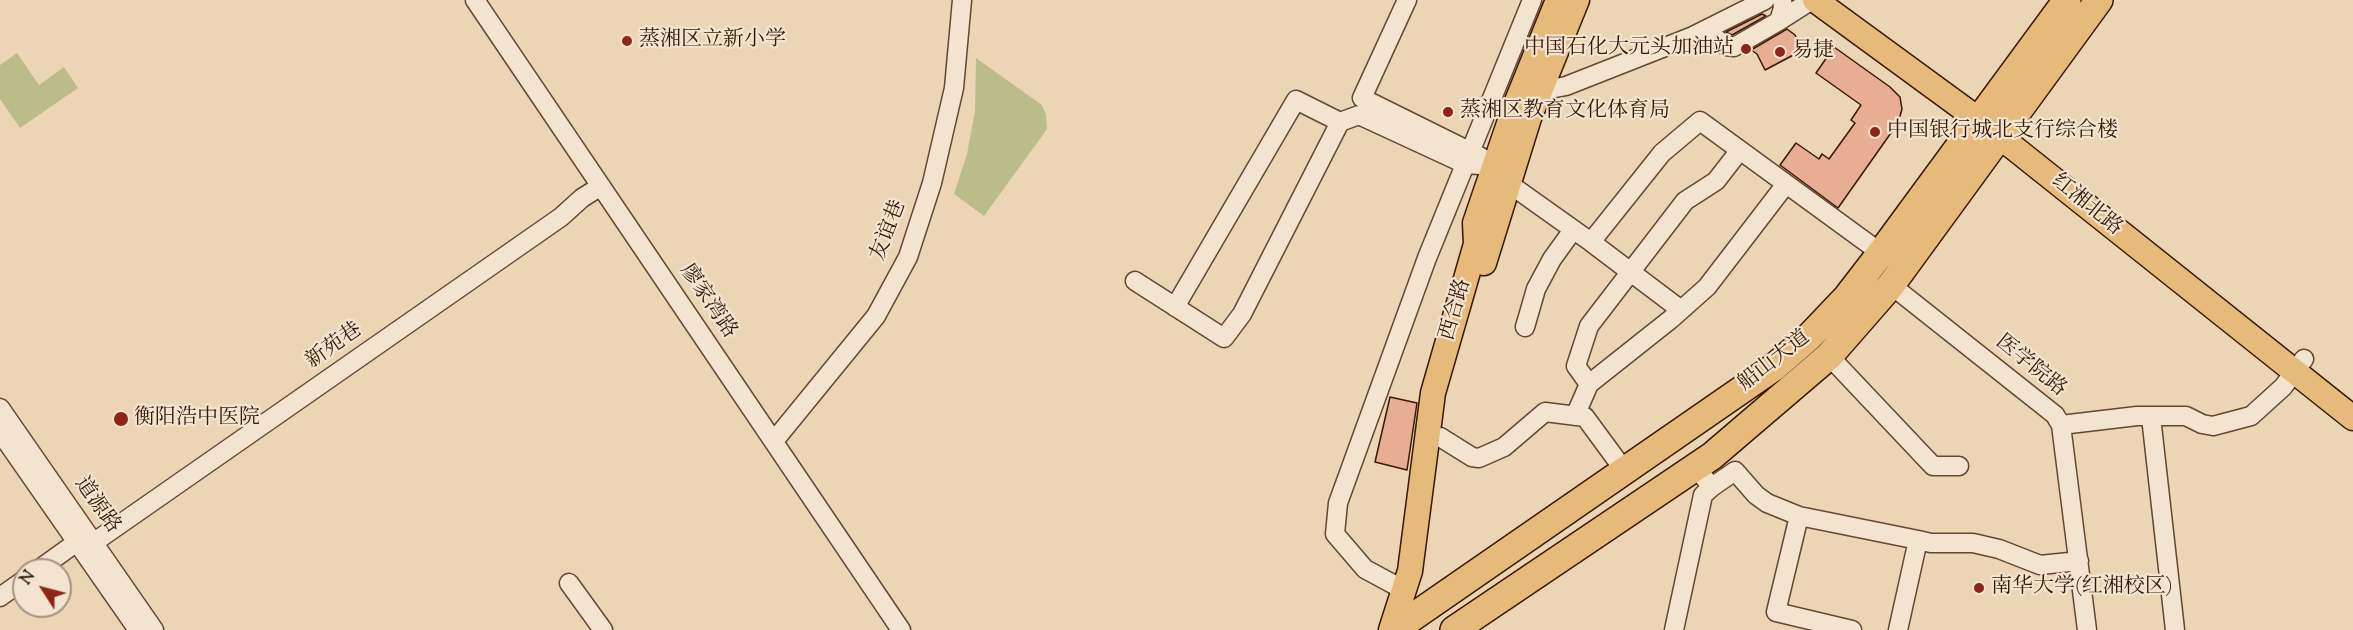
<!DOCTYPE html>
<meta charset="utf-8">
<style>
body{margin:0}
#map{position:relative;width:2353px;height:630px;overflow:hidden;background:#ebd5b5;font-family:"Sorts Mill Goudy",serif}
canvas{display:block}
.north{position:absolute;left:12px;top:558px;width:60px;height:60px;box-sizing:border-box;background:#f2e4cf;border:2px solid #a7927e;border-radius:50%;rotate:306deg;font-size:16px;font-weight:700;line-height:24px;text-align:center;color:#371805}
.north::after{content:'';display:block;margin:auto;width:21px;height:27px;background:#8f2418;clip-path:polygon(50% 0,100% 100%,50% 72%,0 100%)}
</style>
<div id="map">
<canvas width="2353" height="630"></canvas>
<div class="north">N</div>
</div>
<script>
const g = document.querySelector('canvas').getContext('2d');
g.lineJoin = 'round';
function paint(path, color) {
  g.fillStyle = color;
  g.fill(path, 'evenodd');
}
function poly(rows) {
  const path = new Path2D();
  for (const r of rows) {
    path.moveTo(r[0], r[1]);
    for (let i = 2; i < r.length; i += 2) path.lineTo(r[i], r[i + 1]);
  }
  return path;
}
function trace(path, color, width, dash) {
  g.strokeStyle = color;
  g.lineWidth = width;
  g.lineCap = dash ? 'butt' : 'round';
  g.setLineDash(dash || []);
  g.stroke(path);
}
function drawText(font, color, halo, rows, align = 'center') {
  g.font = font + ' "Sorts Mill Goudy","Noto Serif SC",serif';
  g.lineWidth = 4.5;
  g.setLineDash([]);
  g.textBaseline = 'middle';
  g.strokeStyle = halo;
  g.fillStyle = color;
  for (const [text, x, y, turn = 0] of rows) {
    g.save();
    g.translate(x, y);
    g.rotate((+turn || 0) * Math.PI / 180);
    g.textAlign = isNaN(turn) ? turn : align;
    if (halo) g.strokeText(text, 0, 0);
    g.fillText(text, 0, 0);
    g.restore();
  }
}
paint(poly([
 [17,53,39,85,64,67,78,88,20,128,0,99,0,65],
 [976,58,1042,105,1046,115,1047,129,984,216,954,194,967,154,975,111]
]), '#bcbc8a');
const building = poly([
 [1762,14,1766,16,1732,35,1726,32,1762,14],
 [1787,29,1795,35,1803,50,1765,70,1757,54,1751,50,1787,29],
 [1834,47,1890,87,1900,97,1902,109,1898,123,1838,208,1780,165,1796,143,1819,159,1822,154,1829,159,1855,123,1851,120,1861,105,1816,73,1834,47],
 [1390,397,1417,403,1407,470,1375,462,1390,397]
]);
paint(building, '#e8ae94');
trace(building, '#371805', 1.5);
const minor = poly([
 [475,0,901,630],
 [1407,0,1362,98,1481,157],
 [1779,21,1812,0],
 [1705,30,1726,46,1734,47,1779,21,1783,8,1782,0],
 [1530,89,1539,91,1566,86,1693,36,1765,0],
 [1508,183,1591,242,1662,153,1700,121,1881,253],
 [1591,242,1681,310],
 [1135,281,1224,338,1242,314,1340,122,1359,115,1465,164,1495,166],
 [1891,285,2055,415,2061,425,2087,630],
 [1175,307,1296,100,1340,122],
 [1525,327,1536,289,1552,259,1573,230],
 [1829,356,1933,466,1959,466],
 [1589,384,1576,366,1589,326,1685,201,1716,181,1740,150],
 [0,408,154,630],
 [1575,416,1589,384,1671,319,1707,287,1786,184],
 [2151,417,2175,630],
 [2061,425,2137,416,2186,416,2202,424,2213,426,2251,416,2283,387,2304,359],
 [0,432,138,630],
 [1440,437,1472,457,1479,458,1504,447,1545,412,1585,417,1624,470],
 [774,441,876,316,908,257,932,183,954,88,962,0],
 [1695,467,1712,487,1735,471,1756,495,1767,503,1799,516,1918,540,1898,630],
 [1799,516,1776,612,1852,630],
 [1918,540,1931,543,1973,543,1999,549,2040,565,2079,561],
 [93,543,561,217,582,198,601,186],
 [38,570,77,542],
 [569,583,603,630],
 [1404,590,1365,569,1335,534,1338,503,1427,258,1532,0],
 [0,597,24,580],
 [1674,630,1703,495,1712,487]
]);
const major = poly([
 [1815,0,1979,120,2353,418],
 [1484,263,1529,118,1577,0],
 [1391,630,1410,571,1433,393,1476,244,1475,223,1515,106,1558,0]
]);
const highway = poly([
 [1394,630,1773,368,1809,337,1847,297,1881,253,2067,0],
 [1454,630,1712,456,1829,356,1891,285,2099,0]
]);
trace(minor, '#644731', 21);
trace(major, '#371805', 27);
trace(highway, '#371805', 30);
trace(minor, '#f2e4cf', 18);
trace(major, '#e6ba7a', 24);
trace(highway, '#e6ba7a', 27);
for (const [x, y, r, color] of [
 [627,41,6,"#8f2418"],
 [1746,49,6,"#8f2418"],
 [1780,52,6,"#8f2418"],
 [1448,112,6,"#8f2418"],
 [1875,132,6,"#8f2418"],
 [121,419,8,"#8f2418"],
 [1979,588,6,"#8f2418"]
]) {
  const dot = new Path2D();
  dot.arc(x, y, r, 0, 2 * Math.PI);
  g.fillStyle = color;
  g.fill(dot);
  trace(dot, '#f2e4cf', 2);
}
drawText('21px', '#371805', '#f2e4cf', [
 ["蒸湘区立新小学",639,41],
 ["中国石化大元头加油站",1734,49,"right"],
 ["易捷",1792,52],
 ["蒸湘区教育文化体育局",1460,112],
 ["中国银行城北支行综合楼",1887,132],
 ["衡阳浩中医院",134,419],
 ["南华大学(红湘校区)",1991,588]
], 'left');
drawText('21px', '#371805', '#f2e4cf', [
 ["红湘北路",2086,206,39],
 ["友谊巷",890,231,-69],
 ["廖家湾路",707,302,56],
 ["西合路",1457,310,-74],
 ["新苑巷",335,347,-35],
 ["船山大道",1775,362,-38],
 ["医学院路",2030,367,39],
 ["道源路",96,506,55]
]);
</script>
